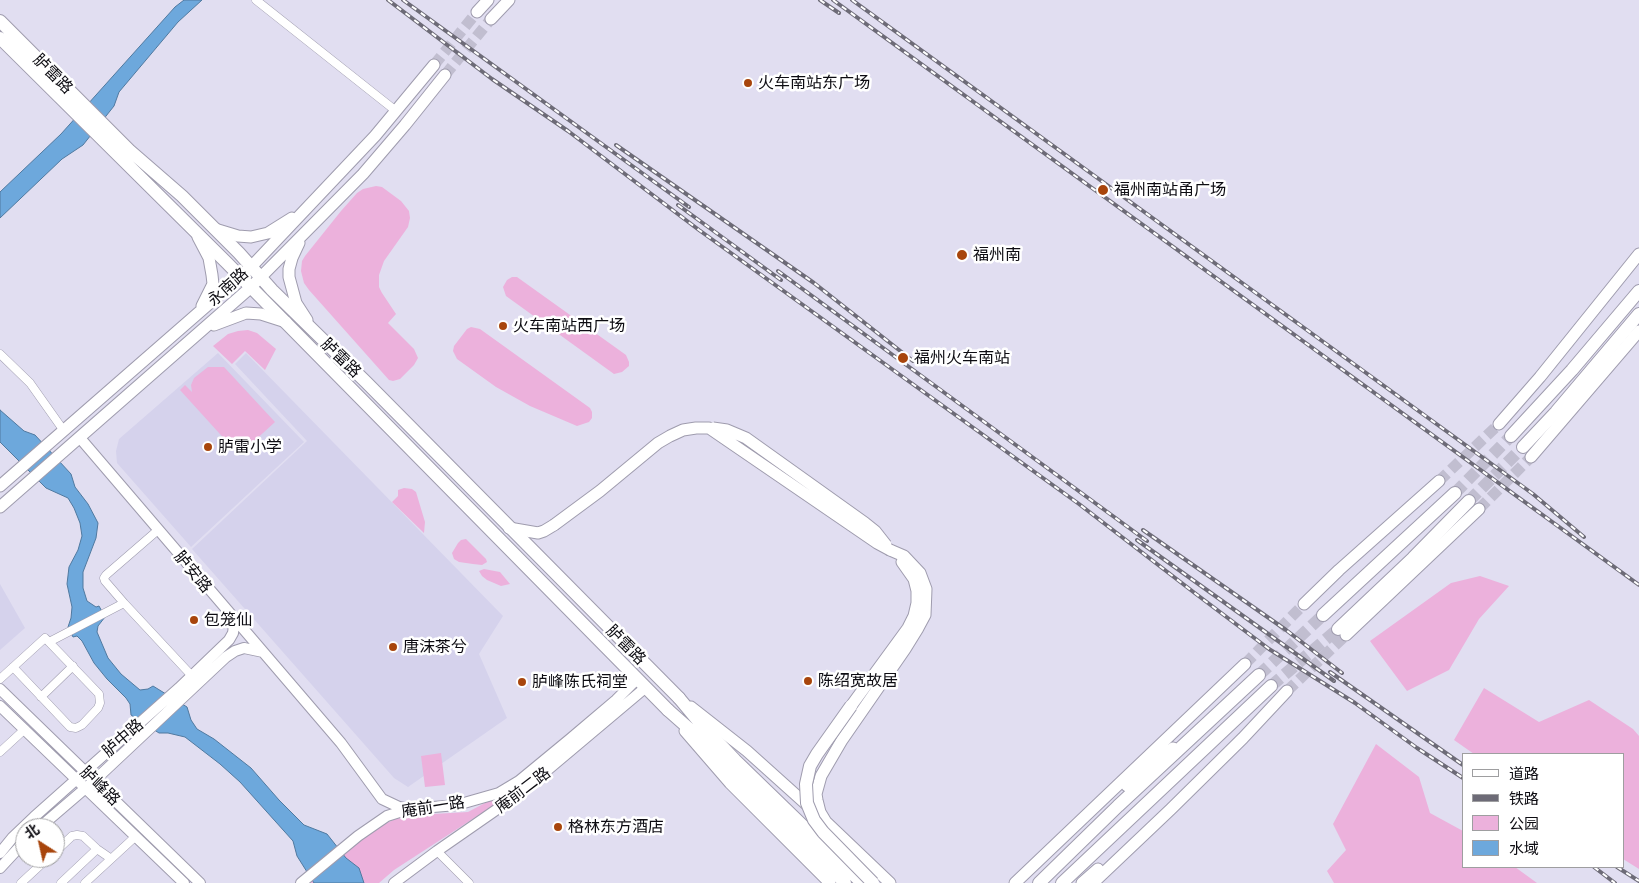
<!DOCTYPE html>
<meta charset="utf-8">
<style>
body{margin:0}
#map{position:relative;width:1639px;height:883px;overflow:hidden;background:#e1def1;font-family:"Golos Text","Noto Sans SC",sans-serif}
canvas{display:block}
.legend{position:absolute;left:1462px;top:753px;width:162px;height:115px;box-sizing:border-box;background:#fff;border:1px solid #9e9ea0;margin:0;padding:6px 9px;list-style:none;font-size:15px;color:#0d0c12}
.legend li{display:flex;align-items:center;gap:10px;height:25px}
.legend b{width:25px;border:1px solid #9e9ea0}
.north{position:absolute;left:15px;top:818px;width:50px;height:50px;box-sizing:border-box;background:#fff;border:1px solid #9e9ea0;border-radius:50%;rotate:325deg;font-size:14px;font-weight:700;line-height:20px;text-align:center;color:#0d0c12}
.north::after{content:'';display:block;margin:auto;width:18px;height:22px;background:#a8450c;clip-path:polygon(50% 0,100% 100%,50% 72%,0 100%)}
</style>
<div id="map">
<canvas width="1639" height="883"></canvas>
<ul class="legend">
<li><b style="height:6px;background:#fff"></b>道路</li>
<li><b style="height:6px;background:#6d6b77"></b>铁路</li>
<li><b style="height:14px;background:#ecb1dc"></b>公园</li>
<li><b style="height:14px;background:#6da8dc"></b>水域</li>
</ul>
<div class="north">北</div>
</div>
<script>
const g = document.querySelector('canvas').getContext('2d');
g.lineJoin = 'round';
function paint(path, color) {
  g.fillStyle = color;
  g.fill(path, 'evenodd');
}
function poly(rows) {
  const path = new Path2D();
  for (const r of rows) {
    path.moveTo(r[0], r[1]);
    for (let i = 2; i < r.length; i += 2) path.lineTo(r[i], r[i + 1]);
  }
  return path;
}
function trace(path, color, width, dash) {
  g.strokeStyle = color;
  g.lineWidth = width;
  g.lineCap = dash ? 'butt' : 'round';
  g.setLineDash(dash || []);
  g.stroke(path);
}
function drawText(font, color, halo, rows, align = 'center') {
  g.font = font + ' "Golos Text","Noto Sans SC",sans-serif';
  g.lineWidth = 5;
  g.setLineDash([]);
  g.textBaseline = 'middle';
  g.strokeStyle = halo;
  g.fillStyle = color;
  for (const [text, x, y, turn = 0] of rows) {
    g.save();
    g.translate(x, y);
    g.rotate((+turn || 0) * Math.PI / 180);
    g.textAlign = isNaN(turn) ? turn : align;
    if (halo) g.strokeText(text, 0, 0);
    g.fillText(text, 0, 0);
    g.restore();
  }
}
paint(poly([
 [218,353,304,442,191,547,117,463,116,451,119,439],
 [246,353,503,616,479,654,507,718,408,787,394,778,192,549,307,441,235,364],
 [0,584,25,628,0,650]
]), '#d5d2ec');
paint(poly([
 [376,186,382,187,401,201,409,211,410,218,408,227,384,261,379,275,379,287,382,293,396,314,388,323,414,349,418,358,414,365,400,379,393,381,389,380,309,290,304,283,301,271,302,261,305,256,341,211,357,193,363,189],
 [512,277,517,277,626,355,629,362,629,366,622,372,614,374,506,296,503,287,507,280],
 [471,327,480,329,590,408,592,412,592,418,589,422,577,426,530,406,496,387,457,359,453,351,454,346,467,329],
 [248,330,257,333,276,349,265,370,245,351,232,364,213,346,228,334,238,331],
 [208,367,224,367,275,422,239,455,180,390,185,385,192,392,191,385,194,378],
 [404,488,412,489,416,492,425,522,424,533,392,502,398,496,398,490],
 [466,539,486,559,487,562,482,565,473,564,459,562,454,559,452,553,458,543,461,540],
 [484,569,500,572,510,584,501,586,487,580,482,576,479,571],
 [1480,576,1509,586,1479,619,1449,670,1407,691,1370,641,1451,583],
 [1484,688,1539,722,1589,700,1633,729,1639,736,1639,869,1623,859,1623,754,1474,754,1454,740],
 [1376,744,1419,777,1430,813,1463,831,1463,867,1515,867,1537,883,1334,883,1327,871,1346,850,1333,824],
 [441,753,445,785,425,787,421,756],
 [498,796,505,798,394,870,379,883,310,883,363,838,377,828,395,819,416,815,468,812]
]), '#ecb1dc');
const water = poly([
 [184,0,202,0,178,22,119,92,114,106,83,145,62,159,0,218,0,192,61,134,175,7,184,0],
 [0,410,24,431,35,435,71,474,75,487,88,504,98,523,96,538,83,572,83,588,87,601,96,607,99,606,105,617,98,626,97,632,108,658,121,674,140,690,148,689,153,686,187,707,191,720,197,729,214,739,251,768,279,800,304,825,327,834,346,858,359,868,364,883,314,883,297,856,293,841,240,782,220,764,185,737,168,733,159,733,131,715,130,704,126,698,107,679,94,663,82,641,77,636,73,637,68,627,71,618,72,607,67,584,69,567,78,550,82,536,80,523,74,508,68,498,46,488,0,442,0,410]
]);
paint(water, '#6da8dc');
trace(water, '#50799f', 1);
trace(poly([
 [434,65,477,12],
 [445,75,491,19],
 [1439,481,1499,424],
 [1479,509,1531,457],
 [1245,664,1304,604],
 [1287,691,1346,635]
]), '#c1bed0', 11, [11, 5.5]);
trace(poly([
 [1455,493,1511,436],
 [1469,501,1523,447],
 [1259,675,1323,615],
 [1271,686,1338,629]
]), '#c1bed0', 12, [12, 6]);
const minor = poly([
 [256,0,396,111],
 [0,354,30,383,64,431],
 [124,603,192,676],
 [13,667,70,727,76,728,82,725,98,708,100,703,99,694,49,642],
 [0,679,45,638,49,642,124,603,105,581,104,578,106,575,158,530],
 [41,697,73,666],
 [0,752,25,729],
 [437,851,469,883],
 [55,852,72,836,77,835,83,836,97,849,110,858],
 [21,883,48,858],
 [61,883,97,849],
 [85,883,136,836]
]);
const tertiary = poly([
 [80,438,341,743,382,799,399,807,409,809],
 [0,689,200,883],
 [0,706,184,883],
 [39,828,95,780,226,657,235,651,244,648,263,652],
 [0,853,13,837,34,817,179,688,229,640,233,633,234,625,232,618],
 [0,868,25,841],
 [301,883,358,836,387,816,409,809,457,805,499,793,519,781,570,739,616,700,637,679],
 [394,883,437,851,519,794,645,688]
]);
const secondary = poly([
 [477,12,488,0],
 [491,19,509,0],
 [215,229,238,236,251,237,268,233,292,218],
 [198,237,209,258,212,275,213,284,202,306],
 [299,243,292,258,289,269,289,277,296,303,307,320],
 [214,325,246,313,261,314,286,322],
 [1499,424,1540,377,1639,254],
 [1531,457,1639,331],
 [0,486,251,267,375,136,434,65],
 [0,507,250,288,363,174,405,125,445,75],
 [509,528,538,533,544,531,554,525],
 [1304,604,1339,570,1439,481],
 [1346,635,1479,509],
 [851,706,908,628,914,616,917,603,917,591,914,579,902,562],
 [691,707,747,751,826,822,890,883],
 [685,731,730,783,830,883],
 [1127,786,1173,748],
 [826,822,820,812,817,800,816,794,821,776,842,740,905,649,918,628,925,615,926,589,920,573,904,556,890,550],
 [1015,883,1245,664],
 [1082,883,1098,869],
 [1093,883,1171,809,1243,738,1287,691]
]);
const primary = poly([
 [0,21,129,150,182,196,239,253,272,290,366,382,679,698],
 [0,38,227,263,668,710]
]);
const trunk = poly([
 [1511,436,1572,370,1639,291],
 [1523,447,1556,412,1639,314],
 [1323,615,1455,493],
 [1338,629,1413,558,1469,501],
 [679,698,699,722,735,760,862,883],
 [668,710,703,741,845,883],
 [1039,883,1118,806,1259,675],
 [1062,883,1271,686]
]);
trace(minor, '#9f9cae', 9);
trace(tertiary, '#9f9cae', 12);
trace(secondary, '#9f9cae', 13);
trace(primary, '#9f9cae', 14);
trace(trunk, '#9f9cae', 14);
trace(minor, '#fff', 8);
trace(tertiary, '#fff', 10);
trace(secondary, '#fff', 11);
trace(primary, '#fff', 12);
trace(trunk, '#fff', 12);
const rail = poly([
 [388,0,492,79,568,131,699,230,1079,504,1196,594,1269,649,1355,703,1417,748,1463,778],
 [403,0,689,207],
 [820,0,839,13],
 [833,0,1639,585],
 [852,0,1533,494,1584,537],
 [616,145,814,283,913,361],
 [678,205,781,280],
 [778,271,1147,541],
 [1143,530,1286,630,1342,673],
 [1137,540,1334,681],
 [1330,672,1463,765],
 [1594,867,1615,883],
 [1617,867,1639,881]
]);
trace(rail, '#6d6b77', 4);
trace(rail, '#fff', 2, [5.5]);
const secondaryBridge = poly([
 [713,428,727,430,746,438,865,523,875,531,886,545],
 [554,525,600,491,658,443,670,436,683,430,696,428,709,428,877,543,890,550]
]);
const trunkBridge = poly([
 [851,706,817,754,810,766,806,784,807,803,814,820,823,832,873,883]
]);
trace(secondaryBridge, '#9f9cae', 13, []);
trace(trunkBridge, '#9f9cae', 14, []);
trace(secondaryBridge, '#fff', 11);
trace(trunkBridge, '#fff', 12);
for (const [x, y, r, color] of [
 [748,83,5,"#a8450c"],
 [1103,190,6,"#a8450c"],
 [962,255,6,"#a8450c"],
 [503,326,5,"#a8450c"],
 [903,358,6,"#a8450c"],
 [208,447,5,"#a8450c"],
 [194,620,5,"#a8450c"],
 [393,647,5,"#a8450c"],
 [808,681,5,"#a8450c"],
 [522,682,5,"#a8450c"],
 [558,827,5,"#a8450c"]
]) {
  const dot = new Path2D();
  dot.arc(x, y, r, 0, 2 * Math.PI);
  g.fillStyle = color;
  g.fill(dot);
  trace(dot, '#fff', 2);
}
drawText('16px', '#0d0c12', '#fff', [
 ["胪雷路",53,74,45],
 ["永南路",228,287,-42],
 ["胪雷路",341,358,44],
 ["胪安路",193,572,50],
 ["胪雷路",626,645,45],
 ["胪中路",123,738,-41],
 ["胪峰路",100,786,44],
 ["庵前二路",523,790,-37],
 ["庵前一路",433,807,-9]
]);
drawText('16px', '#0d0c12', '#fff', [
 ["火车南站东广场",758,83],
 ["福州南站甬广场",1114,190],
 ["福州南",973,255],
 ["火车南站西广场",513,326],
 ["福州火车南站",914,358],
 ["胪雷小学",218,447],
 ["包笼仙",204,620],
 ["唐沫茶兮",403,647],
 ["陈绍宽故居",818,681],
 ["胪峰陈氏祠堂",532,682],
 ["格林东方酒店",568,827]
], 'left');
</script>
